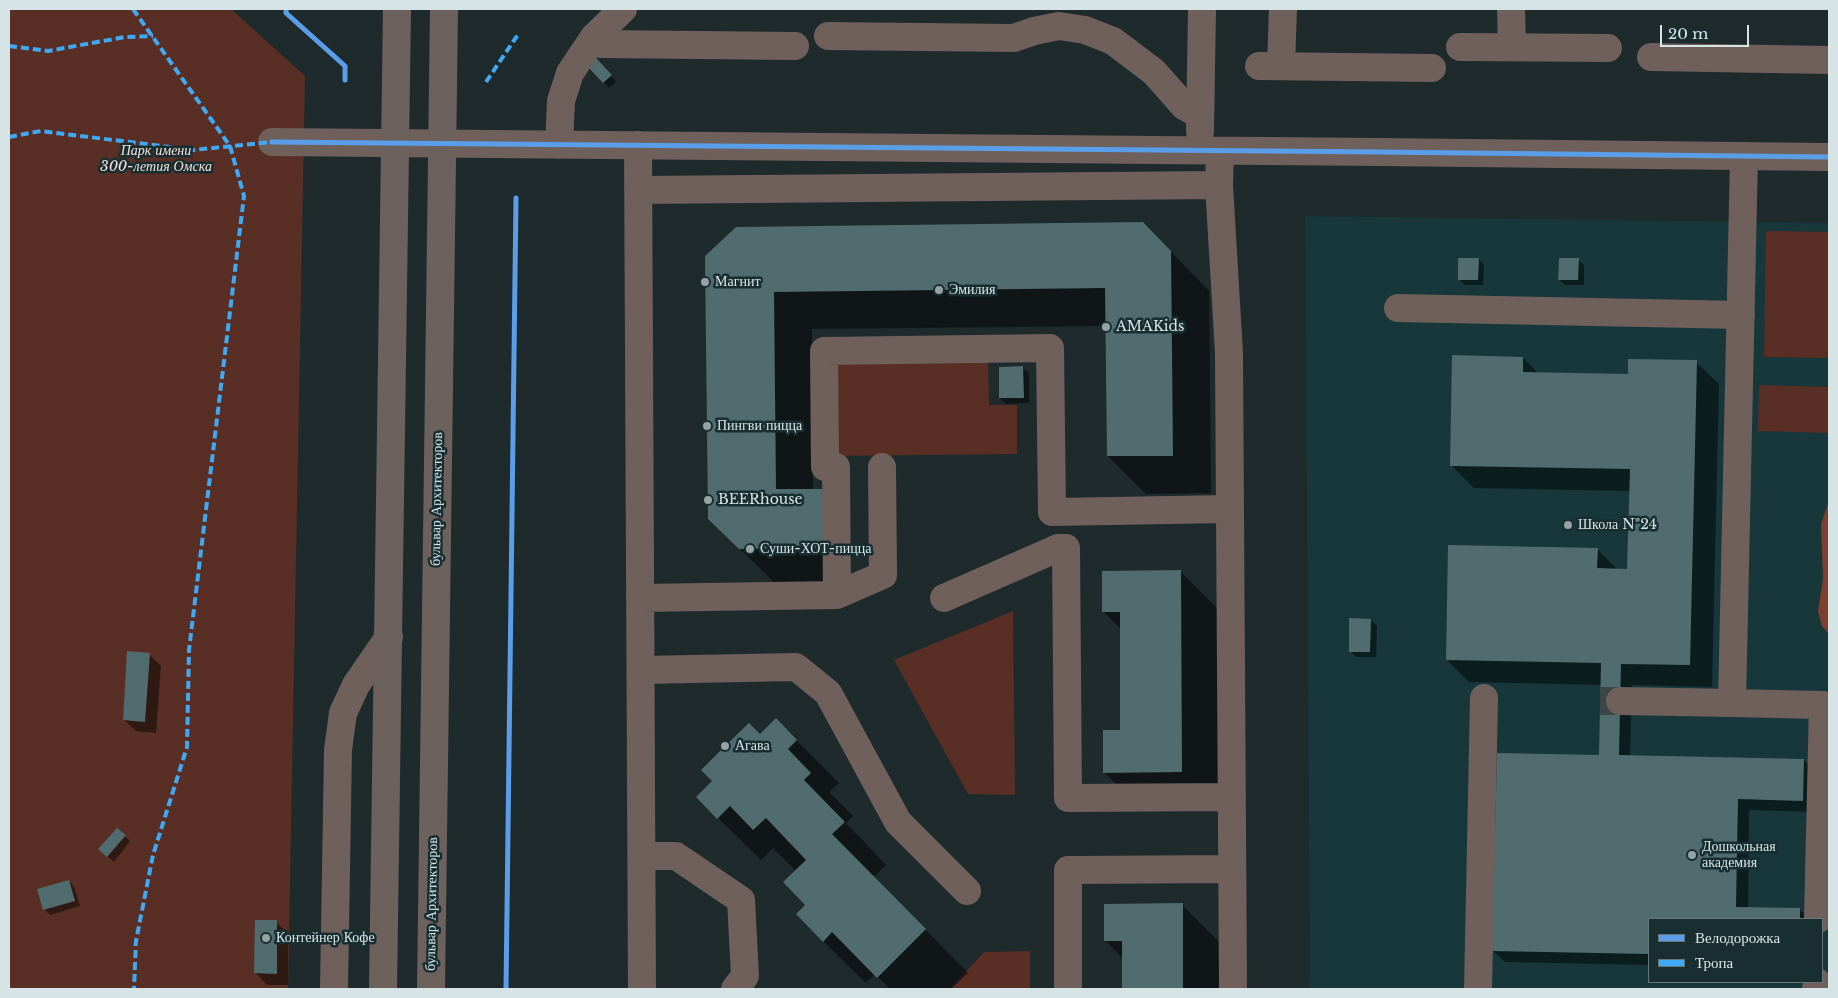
<!DOCTYPE html>
<meta charset="utf-8">
<style>
body{margin:0}
#map{position:relative;width:1838px;height:998px;overflow:hidden;background:#1e2a2b;font-family:"Libre Baskerville",serif}
canvas{display:block}
.frame{position:absolute;inset:0;border:10px solid #d6e4e6;pointer-events:none}
.legend{position:absolute;left:1648px;top:918px;width:175px;height:65px;box-sizing:border-box;background:#182e31;border:1px solid #647779;margin:0;padding:6px 9px;list-style:none;font-size:15px;color:#d6e4e6}
.legend li{display:flex;align-items:center;gap:10px;height:25px}
.legend b{width:25px;border:1px solid #647779}
.scale{position:absolute;left:1660px;top:25px;width:89px;height:22px;box-sizing:border-box;border:2px solid #d6e4e6;border-top:0;padding-left:6px;font-size:15px;line-height:18px;white-space:nowrap;color:#d6e4e6;-webkit-text-stroke:4px #182e31;paint-order:stroke}
</style>
<div id="map">
<canvas width="1838" height="998"></canvas>
<div class="frame"></div>
<ul class="legend">
<li><b style="height:6px;background:#5a9eea"></b>Велодорожка</li>
<li><b style="height:6px;background:#3fa9f5"></b>Тропа</li>
</ul>
<div class="scale">20 m</div>
</div>
<script>
const g = document.querySelector('canvas').getContext('2d');
g.lineJoin = 'round';
function paint(path, color) {
  g.fillStyle = color;
  g.fill(path, 'evenodd');
}
function poly(rows) {
  const path = new Path2D();
  for (const r of rows) {
    path.moveTo(r[0], r[1]);
    for (let i = 2; i < r.length; i += 2) path.lineTo(r[i], r[i + 1]);
  }
  return path;
}
function trace(path, color, width, dash) {
  g.strokeStyle = color;
  g.lineWidth = width;
  g.lineCap = dash ? 'butt' : 'round';
  g.setLineDash(dash || []);
  g.stroke(path);
}
function drawText(font, color, halo, rows, align = 'center') {
  g.font = font + ' "Libre Baskerville",serif';
  g.lineWidth = 5;
  g.setLineDash([]);
  g.textBaseline = 'middle';
  g.strokeStyle = halo;
  g.fillStyle = color;
  for (const [text, x, y, turn = 0] of rows) {
    g.save();
    g.translate(x, y);
    g.rotate((+turn || 0) * Math.PI / 180);
    g.textAlign = isNaN(turn) ? turn : align;
    if (halo) g.strokeText(text, 0, 0);
    g.fillText(text, 0, 0);
    g.restore();
  }
}
paint(poly([
 [1305,216,1829,223,1829,989,1310,989],
 [1649,919,1822,919,1822,982,1649,982]
]), '#18373b');
paint(poly([
 [9,9,231,9,305,76,288,989,9,989],
 [1766,231,1829,232,1829,358,1764,357],
 [988,355,989,405,1017,405,1017,454,835,456,834,357],
 [1759,385,1829,387,1829,433,1758,431],
 [1013,611,1015,795,968,794,894,660],
 [1030,951,1030,989,950,989,984,952]
]), '#592f25');
paint(poly([
 [1829,501,1829,634,1822,626,1818,611,1823,579,1821,524]
]), '#7f3f2f');
paint(poly([
 [601,65,616,82,609,88,589,66],
 [1143,223,1209,291,1211,493,1146,494,1108,456,1107,326,812,329,813,490,840,585,778,586,709,519,706,256],
 [1479,259,1484,265,1483,285,1465,285,1459,279],
 [1578,260,1584,265,1584,285,1565,285,1559,279],
 [1523,358,1539,374,1629,376,1696,362,1719,384,1712,687,1632,685,1630,757,1804,760,1815,772,1815,812,1749,810,1748,909,1800,910,1810,919,1649,919,1649,965,1505,962,1493,951,1600,756,1602,685,1469,682,1447,660,1597,549,1618,570,1629,570,1630,491,1474,488,1451,465],
 [1023,368,1029,373,1029,403,1006,404,1000,398],
 [1180,571,1218,609,1220,810,1142,810,1104,772,1122,731,1121,629,1103,611],
 [1371,620,1377,626,1376,657,1356,657,1350,651],
 [149,654,161,666,156,733,136,731,124,720],
 [776,720,839,783,829,792,853,816,846,823,886,865,874,877,968,973,951,989,890,989,875,974,866,983,823,941,807,905,796,871,773,848,761,860,718,818,760,735],
 [125,836,130,841,114,862,106,855],
 [69,881,74,887,80,906,50,915,44,909],
 [1182,905,1220,943,1220,989,1123,989,1123,959,1105,940],
 [276,922,288,933,288,985,267,985,256,973]
]), '#0007');
paint(poly([
 [596,58,612,75,603,83,587,66],
 [1143,222,1171,251,1173,456,1107,456,1105,288,774,292,776,489,824,489,824,548,739,549,708,519,705,256,736,227],
 [1458,258,1479,258,1478,280,1458,280],
 [1559,258,1579,258,1578,280,1558,280],
 [1452,355,1523,357,1523,372,1628,374,1628,359,1697,360,1690,665,1621,664,1619,755,1804,759,1803,801,1738,799,1736,907,1800,908,1800,919,1649,919,1649,954,1492,951,1497,753,1599,755,1601,663,1446,660,1448,545,1598,548,1597,568,1627,569,1630,469,1450,466],
 [1023,366,1024,398,999,398,999,367],
 [1181,570,1182,772,1103,773,1103,730,1120,730,1120,612,1102,612,1102,571],
 [1349,618,1371,619,1370,652,1349,652],
 [127,651,150,653,145,722,123,720],
 [776,718,797,740,788,749,811,773,804,780,845,822,832,834,926,929,877,978,832,932,823,942,796,914,805,905,783,882,806,860,766,818,753,830,730,806,717,819,696,797,712,781,701,770,725,746,749,723,760,734],
 [117,828,126,835,107,857,98,849],
 [69,880,75,901,43,910,37,889],
 [1183,903,1183,989,1122,989,1122,941,1104,941,1104,904],
 [255,920,277,920,277,974,254,973]
]), '#506c6f');
trace(poly([
 [1600,701,1620,701]
]), '#3a4647', 28, [28, 14]);
trace(poly([
 [1511,9,1512,47],
 [828,36,1014,38,1034,31,1059,26,1085,30,1113,41,1154,72,1184,106,1200,115],
 [594,37,601,44,795,46],
 [1460,47,1608,48],
 [1651,57,1829,60],
 [1259,66,1432,68],
 [1281,66,1283,9],
 [1200,131,1202,9],
 [272,142,1378,152,1829,157],
 [559,145,561,101,570,73,594,37,623,9],
 [638,145,642,989],
 [1220,151,1219,185,1229,353,1233,989],
 [638,190,1219,185],
 [1398,308,1741,315],
 [837,595,883,575,882,467],
 [640,598,837,595,836,467,825,467,824,351,1050,348,1052,512,1230,509],
 [944,598,1058,548,1066,548,1068,798,1232,797],
 [641,670,796,667,828,693,898,822,967,891],
 [1620,701,1732,703,1744,156],
 [1732,703,1823,705,1818,919],
 [642,856,676,856,741,900,745,976,735,989],
 [334,989,338,750,343,713,356,685,389,637],
 [1068,989,1068,870,1232,869],
 [1478,989,1484,698],
 [1816,989,1817,982]
]), '#6f605c', 28);
trace(poly([
 [383,989,397,9],
 [431,989,444,9]
]), '#6d615d', 28);
trace(poly([
 [133,9,230,146,244,196,189,650,187,747,153,855,136,941,134,989],
 [9,46,48,51,125,37,153,36],
 [486,82,519,33],
 [9,137,41,131,193,150,272,142]
]), '#3fa9f5', 4, [8, 4]);
trace(poly([
 [286,9,286,13,345,66,345,80],
 [272,142,1378,152,1829,157],
 [506,989,516,198]
]), '#5a9eea', 5);
for (const [x, y, r, color] of [
 [705,282,5,"#96a3a5"],
 [939,290,5,"#96a3a5"],
 [1106,327,5,"#96a3a5"],
 [707,426,5,"#96a3a5"],
 [708,500,5,"#96a3a5"],
 [1568,525,5,"#96a3a5"],
 [750,549,5,"#96a3a5"],
 [725,746,5,"#96a3a5"],
 [1692,855,5,"#96a3a5"],
 [266,938,5,"#96a3a5"]
]) {
  const dot = new Path2D();
  dot.arc(x, y, r, 0, 2 * Math.PI);
  g.fillStyle = color;
  g.fill(dot);
  trace(dot, '#182e31', 2);
}
drawText('italic 14px', '#f6ded8', '#182e31', [
 ["Парк имени",156,151],
 ["300-летия Омска",156,167]
]);
drawText('14px', '#d6e4e6', '#182e31', [
 ["Магнит",715,282],
 ["Эмилия",949,290],
 ["AMAKids",1116,327],
 ["Пингви пицца",717,426],
 ["BEERhouse",718,500],
 ["Школа №24",1578,525],
 ["Суши-ХОТ-пицца",760,549],
 ["Агава",735,746],
 ["Дошкольная",1702,847],
 ["академия",1702,863],
 ["Контейнер Кофе",276,938]
], 'left');
drawText('14px', '#d6e4e6', '#182e31', [
 ["бульвар Архитекторов",437,499,-89],
 ["бульвар Архитекторов",432,904,-89]
]);
</script>
